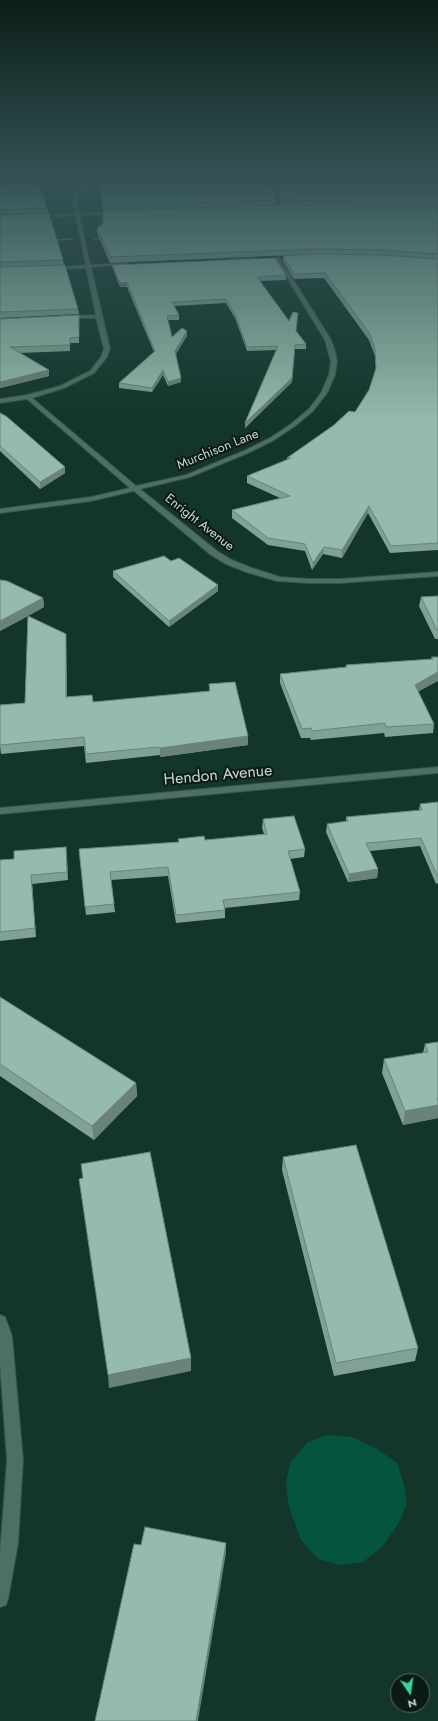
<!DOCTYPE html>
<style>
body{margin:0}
#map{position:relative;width:438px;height:1721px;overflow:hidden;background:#14362a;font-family:Jost,sans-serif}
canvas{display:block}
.north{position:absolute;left:390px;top:1673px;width:40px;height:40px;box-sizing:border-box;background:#0c1a15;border:1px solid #576761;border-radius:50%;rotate:167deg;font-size:11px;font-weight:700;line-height:16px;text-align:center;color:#c7dad2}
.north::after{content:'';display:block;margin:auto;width:14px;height:18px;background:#37d4a6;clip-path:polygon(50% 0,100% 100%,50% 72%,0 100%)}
</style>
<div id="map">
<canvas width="438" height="1721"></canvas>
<div class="north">N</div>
</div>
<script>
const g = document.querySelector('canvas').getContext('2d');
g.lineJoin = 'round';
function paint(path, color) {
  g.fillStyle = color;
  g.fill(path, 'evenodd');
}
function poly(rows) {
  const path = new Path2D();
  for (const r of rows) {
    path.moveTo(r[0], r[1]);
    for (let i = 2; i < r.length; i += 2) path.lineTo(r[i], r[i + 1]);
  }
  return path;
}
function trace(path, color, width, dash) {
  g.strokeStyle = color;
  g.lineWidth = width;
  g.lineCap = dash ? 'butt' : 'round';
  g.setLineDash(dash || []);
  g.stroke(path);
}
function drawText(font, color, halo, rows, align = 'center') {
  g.font = font + ' Jost,sans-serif';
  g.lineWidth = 4;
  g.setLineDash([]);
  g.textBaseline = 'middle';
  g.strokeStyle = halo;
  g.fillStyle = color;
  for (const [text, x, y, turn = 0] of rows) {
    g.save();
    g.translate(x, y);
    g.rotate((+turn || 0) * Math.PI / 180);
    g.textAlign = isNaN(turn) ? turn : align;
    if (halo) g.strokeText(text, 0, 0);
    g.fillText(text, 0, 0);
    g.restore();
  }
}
paint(poly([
 [327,1435,352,1437,377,1449,397,1463,404,1485,407,1504,398,1524,383,1546,363,1562,341,1565,318,1559,301,1540,289,1507,286,1483,290,1463,308,1442]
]), '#05543f');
paint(poly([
 [111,237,112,239,94,240,92,239,111,237],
 [72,238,73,240,45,241,43,240,72,238]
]), '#32856a');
const minor = poly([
 [87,182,92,182,78,194,76,198,90,265,126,263,128,264,91,267,110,349,107,357,94,373,64,388,32,398,136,486,186,475,246,450,270,438,291,424,309,409,321,393,329,375,331,362,325,340,275,258,279,257,331,340,335,351,337,362,335,375,327,393,313,411,295,426,274,440,250,452,190,477,140,489,217,551,232,560,252,568,280,577,310,579,340,579,438,572,438,576,340,583,310,583,277,581,246,572,226,564,211,555,134,491,91,501,0,513,0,509,91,497,130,488,27,399,0,403,0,399,27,395,60,386,90,371,101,357,104,349,96,318,66,318,64,317,66,316,96,315,86,268,52,269,50,268,86,265,72,198,75,192,87,182],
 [268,182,272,182,281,208,278,207,268,182],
 [254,258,256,260,208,262,206,261,254,258],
 [438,767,438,773,0,814,0,808,438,767],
 [0,1315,5,1317,12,1336,23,1460,18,1543,8,1599,6,1605,0,1607,0,1553,7,1460,0,1365,0,1315]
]);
const tertiary = poly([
 [116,212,117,214,36,217,34,216,116,212]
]);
trace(minor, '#385248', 2);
trace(tertiary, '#385248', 2);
paint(minor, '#4d7062');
paint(tertiary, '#4d7062');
paint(poly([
 [93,182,269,182,276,200,275,205,103,211,101,184],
 [274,182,438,182,438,550,390,553,368,513,342,558,323,554,312,570,305,551,268,545,232,518,232,510,280,498,247,483,247,476,287,460,287,458,355,412,369,390,376,370,375,356,369,340,324,278,294,279,283,261,283,256,294,255,110,263,97,233,97,228,281,205],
 [0,184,47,208,48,213,0,214],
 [0,215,63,260,64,265,6,267,78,309,79,314,0,318],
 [112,265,286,275,286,280,260,281,306,344,306,349,295,349,292,382,245,428,245,423,276,350,247,351,235,318,226,303,174,306,179,315,179,320,168,320,172,337,187,336,175,354,181,382,168,386,163,375,152,392,119,388,119,383,154,352,127,287,120,287,113,269],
 [79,315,79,343,70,343,70,351,19,353,49,370,49,376,0,388,0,319],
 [0,413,65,473,40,489,0,451],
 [171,561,218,591,169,627,113,577,113,571],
 [0,580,7,581,43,598,44,607,28,616,66,634,66,643,67,697,92,695,93,702,209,691,209,684,235,682,248,736,248,745,160,757,160,755,86,763,84,746,1,754,0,746,0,705,25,703,28,616,0,631],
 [438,596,438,639,435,639,419,606,421,597],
 [432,657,438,657,418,691,434,724,433,733,385,737,384,733,311,740,310,738,301,738,280,683,280,674,346,667,346,665,431,659],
 [438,802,438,883,436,884,420,846,370,851,378,869,377,878,348,882,326,832,327,824,346,822,346,817,419,810,420,804],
 [263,819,305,849,304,857,290,859,300,892,299,900,225,908,225,918,176,923,168,876,111,880,115,912,86,915,79,849,179,842,178,839,205,840,264,834,262,828],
 [66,847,68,880,32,884,36,937,0,941,0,860,14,859],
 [0,997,136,1083,137,1096,94,1140,0,1076],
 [438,1042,438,1118,403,1125,382,1073,384,1059,423,1053,425,1044],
 [283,1157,418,1348,415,1361,334,1376,282,1170]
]), '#81a194');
paint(poly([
 [127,282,127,287,120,287,120,283],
 [187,331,187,336,175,356,175,351],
 [295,345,292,382,245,428,245,423],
 [49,370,49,376,0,388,0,382],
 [163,370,163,375,152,392,152,388],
 [181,378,181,382,168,386,168,382],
 [65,467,65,473,40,489,40,482],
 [369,506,368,513,342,558,342,550],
 [324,547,323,554,312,570,313,563],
 [218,585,218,591,169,627,169,621],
 [43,598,44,607,0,631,0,621],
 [66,634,66,643,67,706,66,697],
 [438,672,438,681,414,694,415,685],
 [248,736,248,745,160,757,160,748],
 [66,847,67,856,68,880,67,872],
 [378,869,377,878,348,882,349,874],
 [31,875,32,884,36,937,35,928],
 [136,1083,137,1096,94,1140,92,1126],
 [437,1098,438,1098,438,1118,403,1125,405,1111],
 [191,1358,191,1371,109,1388,108,1375],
 [226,1543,226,1553,198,1721,196,1721]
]), '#698378');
const building = poly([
 [3,182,39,182,47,208,0,210,0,184,3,182],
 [101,182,269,182,276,200,102,206,101,182],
 [276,182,438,182,438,203,282,200,276,182],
 [280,205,438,208,438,254,383,250,314,249,110,257,97,228,103,224,103,211,280,205],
 [49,213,63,260,0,262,0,215,49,213],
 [314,254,382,255,438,259,438,543,391,546,369,506,342,550,324,547,313,563,305,544,268,538,232,510,290,496,247,476,291,458,287,458,334,425,349,411,355,412,369,390,376,368,375,350,370,334,325,273,294,274,283,256,314,254],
 [275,258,286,275,257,277,289,321,293,312,298,313,296,331,306,344,295,345,292,378,245,423,278,346,247,347,235,314,226,299,172,302,179,315,167,316,172,337,182,328,187,331,175,351,181,378,168,382,163,370,152,388,119,383,155,351,127,282,120,283,112,265,275,258],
 [65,265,78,309,0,312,0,267,65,265],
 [79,315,79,337,70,338,70,345,10,347,49,370,0,382,0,319,79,315],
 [0,413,6,416,65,467,40,482,0,446,0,413],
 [164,556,171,561,179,558,218,585,169,621,113,571,164,556],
 [0,580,7,581,43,598,0,621,0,580],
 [438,596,438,630,437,630,421,597,438,596],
 [28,616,66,634,66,697,92,695,93,702,210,691,209,684,235,682,248,736,160,748,159,747,86,754,84,737,0,745,0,705,25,703,28,616],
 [432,657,438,657,438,672,415,685,434,724,386,727,385,723,312,731,311,728,302,729,280,674,347,667,346,665,433,659,432,657],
 [438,802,438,875,437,875,421,838,366,843,378,869,349,874,327,824,348,821,346,817,422,810,420,804,438,802],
 [294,816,305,849,288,851,300,892,223,900,225,910,176,915,168,867,110,872,114,904,85,907,79,849,179,842,178,839,204,836,205,840,267,834,263,819,294,816],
 [66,847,67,872,31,875,35,928,0,932,0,860,14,859,14,851,66,847],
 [0,997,136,1083,92,1126,0,1064,0,997],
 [438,1042,438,1098,437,1098,438,1100,438,1105,405,1111,384,1059,428,1052,425,1044,438,1042],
 [356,1145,418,1348,336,1363,283,1157,356,1145],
 [150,1152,191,1358,108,1375,79,1179,83,1178,81,1164,150,1152],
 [145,1527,226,1543,196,1721,95,1721,134,1544,141,1545,145,1527]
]);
paint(building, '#96bbac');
trace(building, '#698378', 1);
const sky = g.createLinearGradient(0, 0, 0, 423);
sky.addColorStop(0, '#0b1e17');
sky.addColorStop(0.43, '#345255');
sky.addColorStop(1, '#34525500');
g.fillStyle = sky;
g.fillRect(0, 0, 438, 423);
drawText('13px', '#c7dad2', '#0c1a15', [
 ["Murchison Lane",218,450,-22],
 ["Enright Avenue",199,523,38]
]);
drawText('16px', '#c7dad2', '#0c1a15', [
 ["Hendon Avenue",218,776,-5]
]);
</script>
